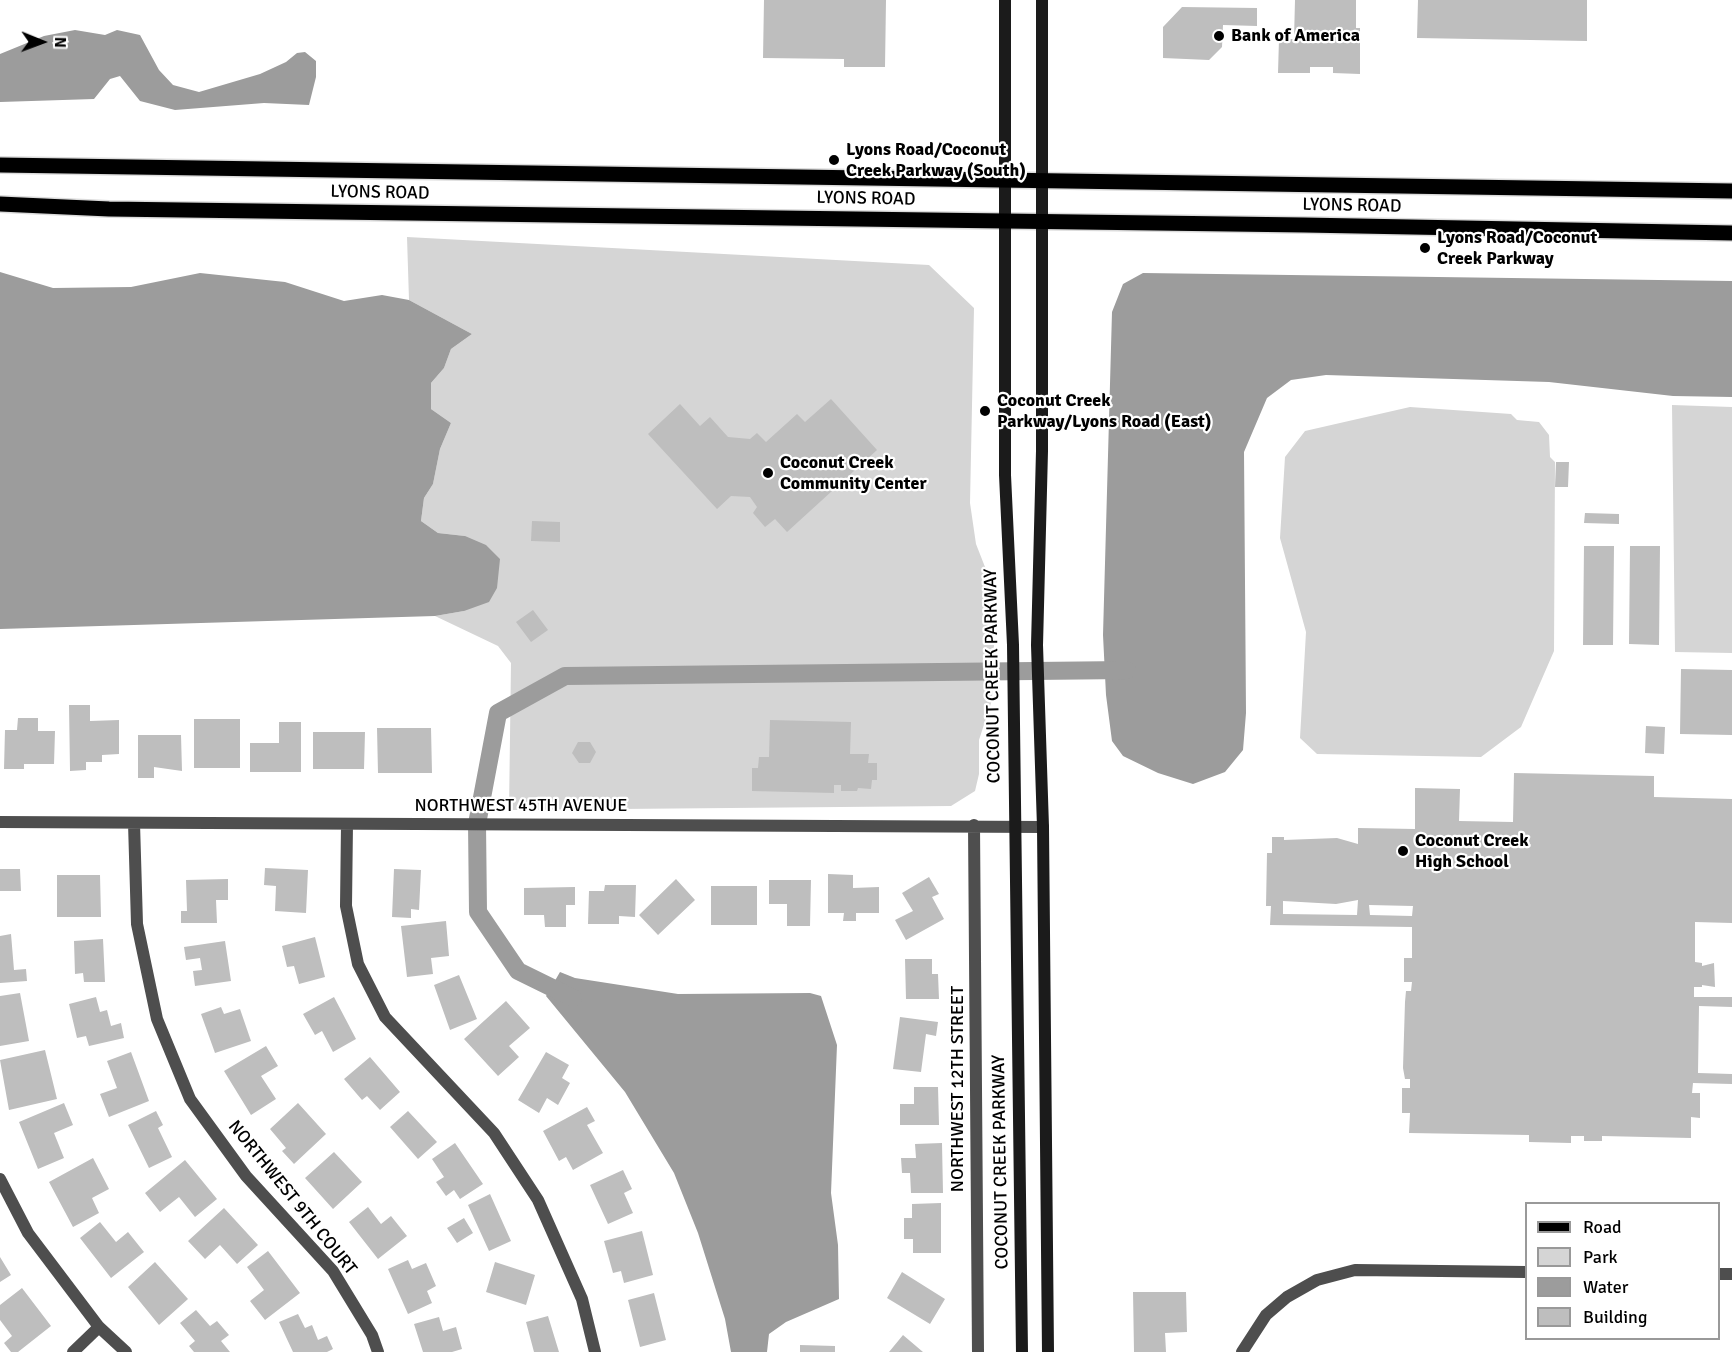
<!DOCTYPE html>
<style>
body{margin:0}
#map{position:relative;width:1732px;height:1352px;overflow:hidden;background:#fff;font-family:Signika,sans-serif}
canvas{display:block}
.legend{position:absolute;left:1525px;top:1202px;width:195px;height:138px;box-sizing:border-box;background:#fff;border:2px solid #999;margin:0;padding:8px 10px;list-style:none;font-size:18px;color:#000}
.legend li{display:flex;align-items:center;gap:12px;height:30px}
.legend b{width:30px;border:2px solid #999}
.north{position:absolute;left:12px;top:12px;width:60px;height:60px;-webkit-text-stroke:4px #fff;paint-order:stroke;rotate:91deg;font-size:16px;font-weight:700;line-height:24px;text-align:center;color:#000}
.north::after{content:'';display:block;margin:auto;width:21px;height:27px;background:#000;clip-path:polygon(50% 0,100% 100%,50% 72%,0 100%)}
</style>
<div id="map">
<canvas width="1732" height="1352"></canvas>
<ul class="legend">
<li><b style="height:8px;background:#000"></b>Road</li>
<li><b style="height:16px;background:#d5d5d5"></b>Park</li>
<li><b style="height:16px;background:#9c9c9c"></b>Water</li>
<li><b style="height:16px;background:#bebebe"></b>Building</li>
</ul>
<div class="north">N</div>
</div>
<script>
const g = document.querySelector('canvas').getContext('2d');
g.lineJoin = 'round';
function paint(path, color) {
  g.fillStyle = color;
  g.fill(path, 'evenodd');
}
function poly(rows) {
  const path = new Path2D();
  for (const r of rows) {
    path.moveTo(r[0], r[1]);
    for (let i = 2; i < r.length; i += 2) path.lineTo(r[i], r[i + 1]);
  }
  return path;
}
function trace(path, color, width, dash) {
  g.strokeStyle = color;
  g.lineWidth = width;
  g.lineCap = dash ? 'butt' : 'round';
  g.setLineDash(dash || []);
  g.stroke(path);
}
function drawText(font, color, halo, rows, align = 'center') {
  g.font = font + ' Signika,sans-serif';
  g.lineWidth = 4.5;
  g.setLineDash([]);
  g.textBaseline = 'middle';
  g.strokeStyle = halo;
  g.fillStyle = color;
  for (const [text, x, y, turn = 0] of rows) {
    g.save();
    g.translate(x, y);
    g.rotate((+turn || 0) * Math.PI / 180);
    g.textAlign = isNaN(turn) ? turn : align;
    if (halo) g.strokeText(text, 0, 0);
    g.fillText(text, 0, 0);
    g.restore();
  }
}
paint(poly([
 [407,237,929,265,974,308,970,503,976,544,985,567,994,645,992,700,979,740,979,774,975,791,951,806,509,810,511,663,498,646,435,616,464,611,465,536,438,533,421,521,424,498,433,484,440,449,451,423,431,409,431,383,444,368,451,349,472,334,409,300],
 [1672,405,1732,407,1732,653,1675,652],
 [1410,407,1511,414,1517,420,1539,422,1549,435,1550,457,1555,462,1554,651,1521,727,1481,757,1317,754,1300,738,1306,632,1280,538,1285,457,1305,431]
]), '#d5d5d5');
paint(poly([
 [75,30,105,35,117,30,140,35,159,70,173,85,199,92,260,74,286,62,297,53,305,52,316,61,316,77,309,105,264,103,175,110,140,101,120,76,110,79,94,99,0,102,0,54,44,36],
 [0,272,53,288,131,287,200,273,285,282,344,301,382,295,409,300,472,334,451,349,444,368,431,383,431,409,451,423,440,449,433,484,424,498,421,521,438,533,465,536,486,545,500,559,497,588,489,602,464,611,435,616,0,629],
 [1143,273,1732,281,1732,397,1673,396,1549,382,1326,375,1291,380,1267,398,1244,452,1246,713,1243,750,1225,772,1193,784,1158,773,1123,756,1112,741,1106,695,1103,635,1112,312,1123,284],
 [560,972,575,978,678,994,810,993,821,996,837,1045,831,1193,838,1245,839,1299,786,1322,769,1334,767,1352,731,1352,725,1319,698,1233,674,1173,625,1092,546,996]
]), '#9c9c9c');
trace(poly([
 [573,998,518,971,478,912,477,824,498,713,565,676,1127,670]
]), '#9c9c9c', 18);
paint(poly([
 [764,0,886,0,885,67,844,67,844,59,763,58],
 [1295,0,1356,0,1356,28,1360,28,1360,74,1333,73,1333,67,1310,67,1310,73,1278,73,1279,39,1294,39],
 [1418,0,1587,0,1587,41,1417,38],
 [1182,7,1257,8,1257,26,1223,25,1222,47,1209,60,1163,58,1163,27],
 [831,399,877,450,787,532,775,519,765,527,753,513,757,507,750,497,731,496,717,509,648,434,680,404,700,426,710,417,728,437,750,439,757,433,766,442,797,414,805,422],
 [1556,462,1569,462,1568,487,1555,487],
 [1585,513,1619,514,1619,524,1584,523],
 [532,521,560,522,560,542,531,541],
 [1584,546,1614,546,1613,645,1583,645],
 [1630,546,1660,546,1659,645,1629,644],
 [533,610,548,630,531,642,516,622],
 [1681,669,1732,670,1732,735,1680,734],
 [69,705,90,705,90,721,119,720,119,754,102,755,102,762,86,762,86,770,70,771],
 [18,718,38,718,38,731,55,731,54,764,24,764,24,769,4,769,5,730,17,730],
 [194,719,240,719,240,768,194,768],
 [770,720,851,722,850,754,869,754,868,763,877,763,877,780,872,780,871,789,858,788,857,791,841,791,841,785,834,785,834,793,752,791,752,768,758,768,759,757,769,757],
 [279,722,301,722,301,772,250,772,250,743,279,743],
 [1646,726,1665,727,1664,754,1645,753],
 [377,728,431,728,432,773,378,773],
 [313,732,365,732,364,769,313,769],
 [138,735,181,735,182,771,154,767,154,778,138,778],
 [578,742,590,742,596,752,590,763,579,763,572,753],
 [1514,773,1654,776,1654,797,1732,799,1732,923,1695,922,1695,962,1702,963,1702,966,1714,963,1715,987,1702,985,1702,987,1694,987,1694,997,1732,997,1732,1007,1699,1006,1698,1073,1732,1074,1732,1084,1693,1083,1692,1093,1700,1093,1700,1118,1691,1117,1691,1138,1602,1136,1602,1141,1584,1141,1584,1136,1571,1136,1571,1143,1529,1142,1529,1135,1409,1133,1410,1113,1402,1113,1402,1088,1410,1088,1410,1079,1405,1079,1403,1068,1405,1002,1406,991,1411,991,1412,982,1404,982,1404,958,1412,958,1412,927,1270,925,1271,906,1266,906,1267,853,1272,853,1272,837,1284,837,1284,840,1337,838,1358,844,1358,828,1415,829,1415,788,1460,789,1459,821,1513,822],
 [1358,900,1357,915,1283,914,1283,901,1336,904],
 [1369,905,1413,906,1412,916,1370,915],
 [265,868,308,870,306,913,275,911,276,886,264,885],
 [0,869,20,869,21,891,0,891],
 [394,869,421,870,419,910,411,909,411,918,392,917],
 [828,874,853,875,853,888,879,887,879,913,856,913,856,921,843,921,844,913,828,913],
 [57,875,100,875,101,917,57,917],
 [929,877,939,894,932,897,944,919,906,940,895,920,913,911,902,893],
 [228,879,228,900,216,900,217,923,181,923,181,911,187,911,186,880],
 [676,879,695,900,658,935,639,915],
 [769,880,811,880,810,926,787,926,787,904,769,904],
 [605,885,636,885,635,917,619,916,619,924,588,924,589,891,604,891],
 [711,886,757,886,757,925,711,925],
 [575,887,575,905,566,905,566,927,545,927,544,915,524,915,524,888],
 [446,921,449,956,431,958,433,974,407,977,401,926],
 [11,934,14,970,26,969,27,981,0,983,0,936],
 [315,937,325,977,299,984,294,966,287,967,282,946],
 [103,939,105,982,84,982,83,973,75,974,74,941],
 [225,941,231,981,195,986,193,971,202,970,200,958,186,960,184,947],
 [905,959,932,959,932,974,938,974,939,999,906,999],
 [459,975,477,1019,450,1030,434,985],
 [20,993,29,1041,0,1046,0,996],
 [96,997,100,1012,107,1010,111,1026,121,1023,124,1038,89,1046,86,1036,77,1038,69,1004],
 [334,997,356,1039,333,1052,322,1031,315,1035,303,1014],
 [506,1001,530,1028,509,1046,519,1057,498,1076,464,1039],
 [221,1007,224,1014,240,1009,251,1041,215,1053,201,1014],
 [900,1017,938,1022,936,1036,926,1034,921,1072,893,1069],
 [266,1046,278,1066,261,1076,276,1099,251,1115,224,1071],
 [45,1050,57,1099,9,1110,0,1060],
 [131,1052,149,1101,109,1117,100,1094,117,1088,107,1061],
 [546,1052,569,1065,562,1078,570,1083,558,1105,547,1098,539,1113,518,1100],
 [370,1057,400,1092,380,1110,367,1096,362,1100,344,1079],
 [914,1087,938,1087,939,1125,900,1125,900,1104,914,1104],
 [64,1103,73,1125,54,1133,64,1158,38,1169,19,1122],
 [298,1103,326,1134,294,1164,282,1151,286,1148,270,1129],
 [587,1107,595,1121,587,1125,603,1153,573,1170,566,1157,559,1161,543,1131],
 [156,1111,163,1125,158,1128,172,1157,149,1168,128,1125],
 [408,1111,437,1142,418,1159,390,1127],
 [455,1143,483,1184,460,1199,454,1190,446,1196,436,1182,444,1177,432,1159],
 [942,1143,943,1193,911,1193,910,1173,902,1173,901,1158,916,1158,915,1144],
 [334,1152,362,1182,333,1209,305,1178],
 [93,1158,109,1189,92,1198,99,1213,73,1227,49,1182],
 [185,1160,217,1199,195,1217,179,1197,160,1212,145,1193],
 [623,1170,632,1189,624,1193,633,1213,608,1224,590,1185],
 [490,1194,511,1241,489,1251,468,1205],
 [941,1203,941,1253,913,1253,913,1239,904,1239,904,1218,912,1218,912,1204],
 [368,1207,381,1224,391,1216,407,1236,378,1259,349,1222],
 [224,1208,258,1245,237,1264,220,1245,205,1259,188,1241],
 [464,1218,473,1233,457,1243,447,1228],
 [100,1222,116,1242,128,1232,144,1252,111,1278,80,1238],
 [642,1231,653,1275,624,1283,621,1271,613,1273,604,1241],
 [268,1251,300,1293,265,1320,250,1301,264,1290,247,1267],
 [0,1257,11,1275,0,1282],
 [408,1260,412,1269,426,1263,436,1286,427,1291,432,1303,408,1314,388,1269],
 [155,1262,188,1299,159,1325,128,1287],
 [495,1262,535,1275,526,1305,486,1292],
 [902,1272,945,1299,930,1324,887,1298],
 [22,1288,51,1326,18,1352,11,1352,4,1343,12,1336,0,1320,0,1305],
 [1133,1292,1186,1292,1187,1332,1165,1333,1166,1352,1134,1352],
 [654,1293,666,1340,640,1347,628,1300],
 [196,1310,210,1326,217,1321,229,1335,221,1341,230,1352,194,1352,189,1346,195,1341,180,1323],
 [298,1314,305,1328,312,1325,318,1340,327,1336,333,1349,327,1352,293,1352,279,1322],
 [548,1316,559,1352,534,1352,526,1322],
 [439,1317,443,1331,456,1327,462,1349,452,1352,423,1352,414,1324],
 [903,1335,923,1352,889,1352],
 [800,1345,835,1346,835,1352,800,1352]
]), '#bebebe');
const primary = poly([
 [0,165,1732,191],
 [0,204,109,209,1304,225,1732,233]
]);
trace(primary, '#dbdbdb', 18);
trace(poly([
 [0,822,1043,827],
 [134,823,137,924,157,1019,190,1099,246,1176,333,1271,372,1335,378,1352],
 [347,824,346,906,358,964,385,1017,494,1133,538,1200,582,1299,595,1352],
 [974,825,978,1352],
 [0,1179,28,1233,99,1327,126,1352],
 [1718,1274,1732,1274],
 [73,1352,99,1327],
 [1242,1352,1266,1315,1287,1297,1317,1280,1355,1270,1526,1272]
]), '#4e4e4e', 12);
trace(poly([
 [1005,0,1005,475,1013,645,1022,1352],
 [1042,0,1042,451,1037,645,1043,827,1048,1352]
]), '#1b1b1b', 12);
trace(primary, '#000', 15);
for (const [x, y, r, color] of [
 [1219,36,6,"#000"],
 [834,160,6,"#000"],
 [1425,248,6,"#000"],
 [985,411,6,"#000"],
 [768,473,6,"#000"],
 [1403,851,6,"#000"]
]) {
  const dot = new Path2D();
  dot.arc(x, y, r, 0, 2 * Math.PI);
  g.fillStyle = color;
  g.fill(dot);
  trace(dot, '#fff', 2);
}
drawText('bold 18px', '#000', '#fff', [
 ["Bank of America",1231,36],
 ["Lyons Road/Coconut",846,150],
 ["Creek Parkway (South)",846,171],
 ["Lyons Road/Coconut",1437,238],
 ["Creek Parkway",1437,259],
 ["Coconut Creek",997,401],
 ["Parkway/Lyons Road (East)",997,422],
 ["Coconut Creek",780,463],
 ["Community Center",780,484],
 ["Coconut Creek",1415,841],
 ["High School",1415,862]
], 'left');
drawText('18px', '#000', '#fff', [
 ["LYONS ROAD",380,193,1],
 ["LYONS ROAD",866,199,1],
 ["LYONS ROAD",1352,206,1],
 ["COCONUT CREEK PARKWAY",993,676,-91],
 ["NORTHWEST 45TH AVENUE",521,806],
 ["NORTHWEST 12TH STREET",958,1089,-90],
 ["COCONUT CREEK PARKWAY",1001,1162,-91],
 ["NORTHWEST 9TH COURT",292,1198,51]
]);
</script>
